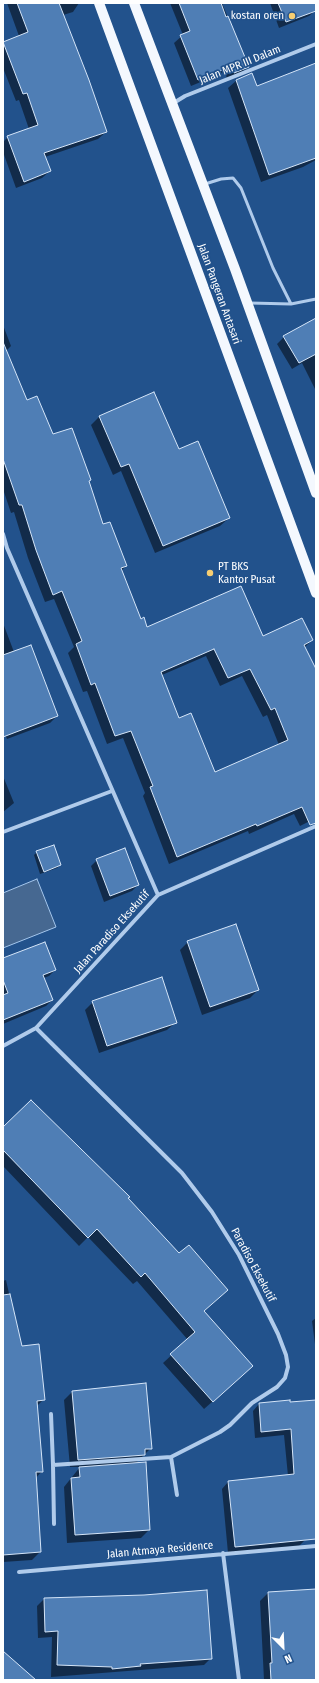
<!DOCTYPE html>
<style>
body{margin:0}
#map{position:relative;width:319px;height:1683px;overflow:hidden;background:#22528c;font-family:"Fira Sans Condensed",sans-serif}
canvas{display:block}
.frame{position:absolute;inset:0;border:4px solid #fff;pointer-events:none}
.north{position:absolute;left:263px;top:1627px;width:40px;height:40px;-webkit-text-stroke:3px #22528c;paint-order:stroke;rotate:156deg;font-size:11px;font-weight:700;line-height:16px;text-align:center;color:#fff}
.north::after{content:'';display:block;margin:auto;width:14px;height:18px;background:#fff;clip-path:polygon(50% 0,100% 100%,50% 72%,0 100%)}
</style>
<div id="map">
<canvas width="319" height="1683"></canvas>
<div class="frame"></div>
<div class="north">N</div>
</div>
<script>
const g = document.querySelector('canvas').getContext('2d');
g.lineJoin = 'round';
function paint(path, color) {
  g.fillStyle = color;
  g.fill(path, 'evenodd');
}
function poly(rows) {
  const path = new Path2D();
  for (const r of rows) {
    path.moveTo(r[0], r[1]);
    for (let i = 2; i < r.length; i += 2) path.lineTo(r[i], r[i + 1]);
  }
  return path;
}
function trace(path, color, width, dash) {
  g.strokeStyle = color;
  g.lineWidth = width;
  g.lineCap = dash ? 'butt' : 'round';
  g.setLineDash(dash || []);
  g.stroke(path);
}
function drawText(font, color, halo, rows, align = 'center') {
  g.font = font + ' "Fira Sans Condensed",sans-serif';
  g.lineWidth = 3.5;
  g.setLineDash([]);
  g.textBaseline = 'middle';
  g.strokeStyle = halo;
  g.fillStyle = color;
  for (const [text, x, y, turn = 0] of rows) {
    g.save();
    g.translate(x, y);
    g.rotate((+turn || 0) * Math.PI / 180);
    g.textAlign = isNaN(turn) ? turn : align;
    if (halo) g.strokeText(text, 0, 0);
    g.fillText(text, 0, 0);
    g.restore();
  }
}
const water = poly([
 [37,879,56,927,3,948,3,893,37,879]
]);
paint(water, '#466891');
trace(water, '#a4c6ec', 1);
paint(poly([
 [7,3,79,3,73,12,63,15,106,132,98,139,45,157,50,171,42,178,16,188,3,152,3,142,8,137,29,129,19,100,16,101,3,68,3,43,19,36],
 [170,3,222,3,248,67,241,73,227,79,225,72,191,86,174,43,183,35],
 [270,3,313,3,316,10,309,16,279,28],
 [316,64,316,160,303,167,261,182,228,88,237,80,256,87],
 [316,319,316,391,302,363,292,369,277,344,284,337],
 [3,325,11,346,6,351,27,401,88,481,103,526,126,566,121,571,140,620,147,628,312,640,304,648,316,671,316,818,300,826,294,814,249,834,248,831,169,864,143,796,145,793,123,738,107,744,87,691,83,692,68,653,74,647,54,599,45,602,28,558,14,512,11,513,3,489],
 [206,656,220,686,242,676,263,717,267,715,279,745,215,774,178,719,162,675],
 [99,417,178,450,229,518,220,526,155,553,121,471,113,475,91,425],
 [3,623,14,652,57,716,50,723,7,739,3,729],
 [3,776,14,803,3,812],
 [37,852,60,865,57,868,40,874,34,855],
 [97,860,138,885,132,891,104,902,91,866],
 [188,942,258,990,250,998,202,1015,180,950],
 [3,959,55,970,49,976,44,978,52,1000,46,1006,3,1024],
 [93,1002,176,1022,167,1030,99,1053,85,1010],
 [3,1129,127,1198,179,1255,227,1290,204,1311,244,1374,204,1409,163,1363,188,1340,137,1281,133,1284,88,1237,79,1246,3,1166],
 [6,1280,21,1347,44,1399,36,1407,42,1471,36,1478,40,1552,32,1560,3,1562,3,1281],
 [316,1318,316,1352,312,1321],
 [72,1392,151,1448,135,1464,149,1530,141,1538,67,1543,64,1487,80,1467,70,1467,64,1400],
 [316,1401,316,1512,306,1539,299,1546,228,1553,222,1489,228,1482,288,1476,284,1435,255,1438,253,1411,259,1404],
 [316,1590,316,1680,264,1680,260,1601,268,1593],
 [145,1596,211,1658,204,1665,51,1677,52,1637,38,1638,37,1606,44,1599]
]), '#0007');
const building = poly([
 [17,3,59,3,89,80,107,132,44,153,51,171,24,182,7,136,38,125,27,93,23,94,3,42,28,32,17,3],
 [179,3,221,3,226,17,228,16,249,67,234,73,232,66,198,80,180,35,190,31,179,3],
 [278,3,316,3,316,11,286,22,278,3],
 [316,63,316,158,269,175,236,80,252,73,257,86,316,63],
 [316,318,316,354,299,363,283,336,316,318],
 [3,342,27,400,37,396,53,434,72,428,91,480,89,481,103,524,110,522,127,566,121,568,141,619,144,617,147,627,241,586,263,636,302,618,313,640,304,645,316,669,316,823,310,825,302,807,257,826,256,824,177,857,150,787,153,786,131,731,115,736,95,683,91,685,76,644,82,641,62,591,53,595,36,550,22,505,19,505,3,459,3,342],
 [214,649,228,678,250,669,271,710,275,708,288,740,215,772,191,713,179,718,161,672,214,649],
 [154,392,179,449,198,441,230,518,163,546,129,464,121,467,99,416,154,392],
 [31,645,58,716,3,737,3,655,31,645],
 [54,845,61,865,44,872,36,851,54,845],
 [125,848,139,885,110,896,96,859,125,848],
 [236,924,259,990,210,1007,187,941,236,924],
 [45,942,56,970,43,975,53,1000,3,1020,3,995,8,993,3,980,3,958,45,942],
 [162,977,177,1023,107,1046,92,1001,162,977],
 [31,1100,130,1197,128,1198,179,1253,189,1245,228,1290,204,1311,253,1366,213,1402,170,1354,195,1332,145,1273,141,1277,97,1229,88,1238,3,1150,3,1127,31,1100],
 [10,1294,22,1346,39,1344,45,1400,37,1401,43,1472,36,1472,41,1552,3,1555,3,1295,10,1294],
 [146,1383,152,1449,145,1449,145,1455,78,1460,72,1391,146,1383],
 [290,1400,290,1402,316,1400,316,1539,235,1547,228,1481,294,1474,291,1429,261,1432,259,1403,290,1400],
 [146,1462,150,1530,75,1535,71,1478,80,1477,79,1467,146,1462],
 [316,1589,316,1680,271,1680,270,1663,272,1663,268,1592,316,1589],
 [207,1590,212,1659,140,1664,141,1666,112,1669,112,1667,57,1665,58,1631,45,1632,44,1598,144,1595,207,1590],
 [3,1651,36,1680,3,1680,3,1651]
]);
paint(building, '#4f7eb5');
trace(building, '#d5e5f8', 1);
trace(poly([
 [205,184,221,179,233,178,241,188,273,268,291,304],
 [250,303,291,304,316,299]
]), '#b0cbeb', 3);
trace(poly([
 [172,104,185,96,316,44],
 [3,534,7,548,158,895],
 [3,832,112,791],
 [36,1028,182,1173,212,1212,239,1255,278,1334,286,1355,288,1367,285,1378,277,1387,252,1403,230,1425,220,1432,171,1457,177,1495],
 [3,1046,36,1028,158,895,316,826],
 [51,1414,53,1465],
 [54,1524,53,1465,171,1457],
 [223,1553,239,1680],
 [19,1572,316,1546]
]), '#b0cbeb', 4);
trace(poly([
 [99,3,316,593],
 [134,3,235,269,316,493]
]), '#f4f8fe', 10);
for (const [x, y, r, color] of [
 [292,16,4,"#f7ce72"],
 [210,573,4,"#f7ce72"]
]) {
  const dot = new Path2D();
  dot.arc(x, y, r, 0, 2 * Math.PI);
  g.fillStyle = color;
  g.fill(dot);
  trace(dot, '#22528c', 1.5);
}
drawText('11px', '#fff', '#22528c', [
 ["kostan oren",284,16],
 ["PT BKS",218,567,"left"],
 ["Kantor Pusat",218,580,"left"]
], 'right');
drawText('11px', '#fff', '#22528c', [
 ["Jalan MPR III Dalam",240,65,-22],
 ["Jalan Pangeran Antasari",219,294,70],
 ["Jalan Paradiso Eksekutif",112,932,-48],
 ["Paradiso Eksekutif",253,1265,62],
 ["Jalan Atmaya Residence",160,1550,-5]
]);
</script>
